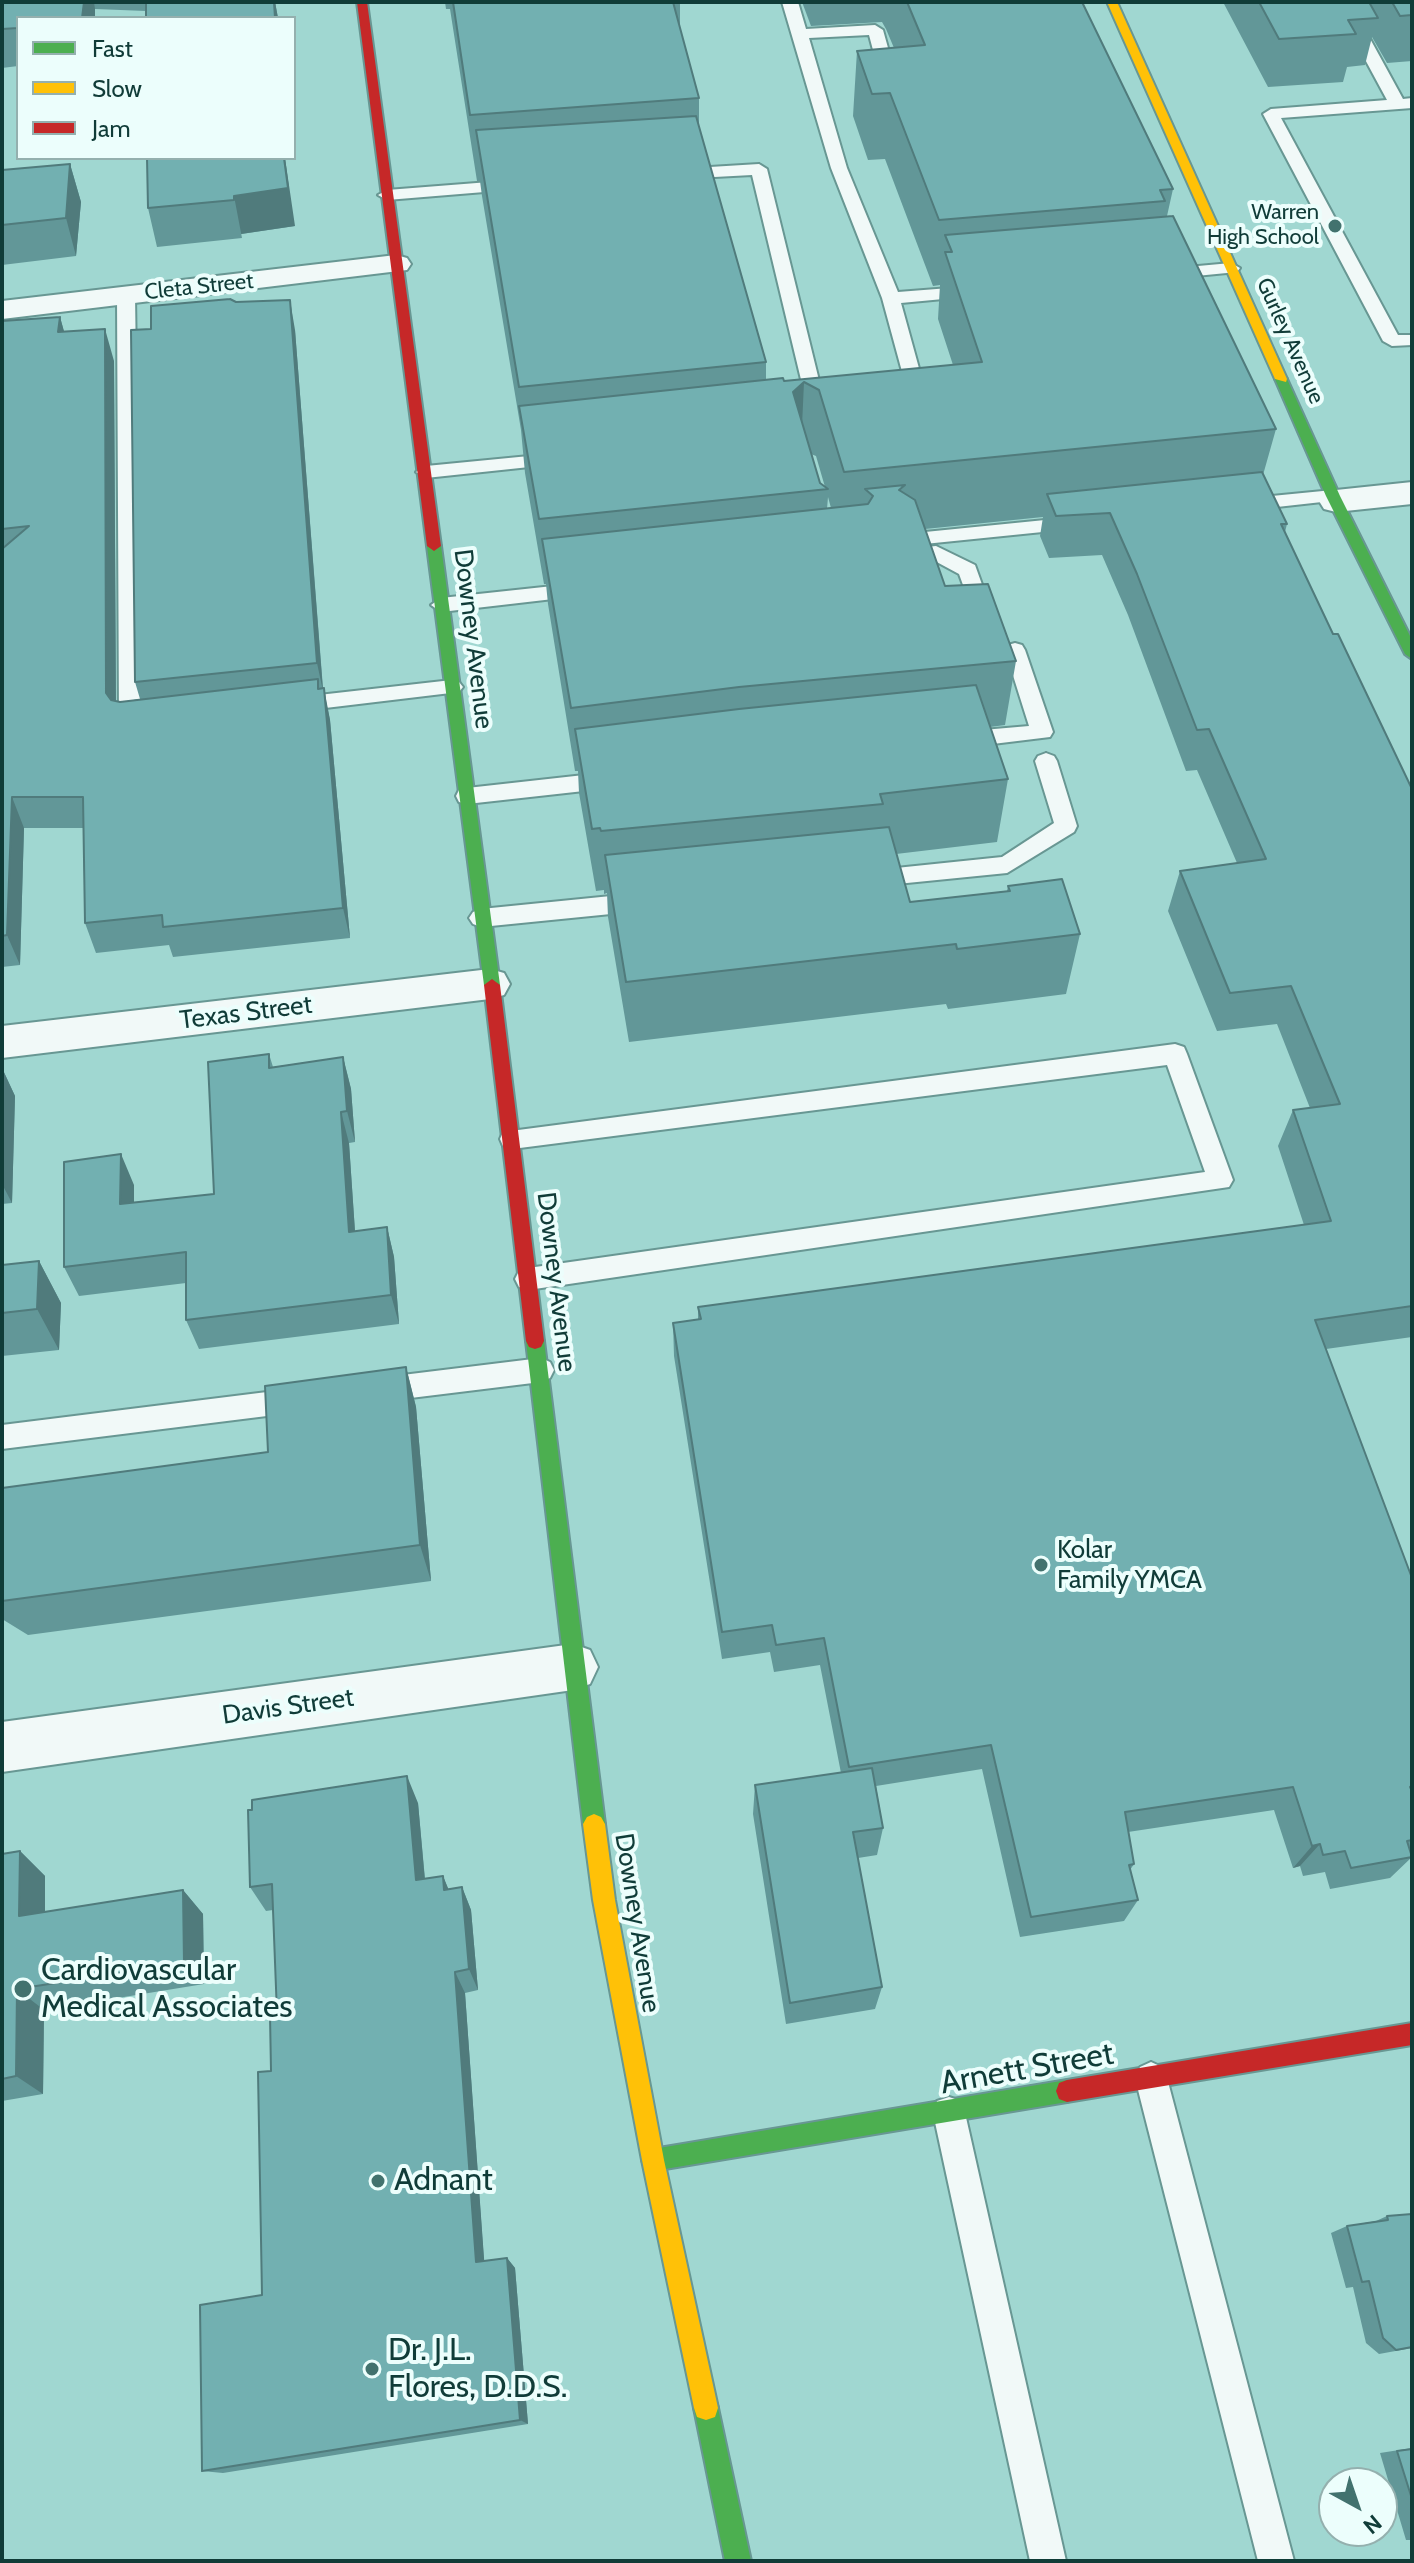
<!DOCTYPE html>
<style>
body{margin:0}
#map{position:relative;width:1414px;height:2563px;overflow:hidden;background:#a0d7d1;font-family:Cabin,sans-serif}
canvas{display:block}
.frame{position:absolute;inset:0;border:4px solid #103c38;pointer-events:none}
.legend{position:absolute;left:16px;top:16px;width:280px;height:144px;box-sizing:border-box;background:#ecfefc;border:2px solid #94b0ae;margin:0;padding:10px 14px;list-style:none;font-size:24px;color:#103c38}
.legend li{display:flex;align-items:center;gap:16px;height:40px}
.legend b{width:40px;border:2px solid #94b0ae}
.north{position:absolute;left:1318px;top:2467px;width:80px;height:80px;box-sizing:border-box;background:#ecfefc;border:2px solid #94b0ae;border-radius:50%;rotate:140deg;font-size:22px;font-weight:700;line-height:32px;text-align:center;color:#103c38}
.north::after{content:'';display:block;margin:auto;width:28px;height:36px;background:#42726e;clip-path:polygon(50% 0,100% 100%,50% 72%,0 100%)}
</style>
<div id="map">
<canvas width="1414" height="2563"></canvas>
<div class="frame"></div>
<ul class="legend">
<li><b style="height:10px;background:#4caf50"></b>Fast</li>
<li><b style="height:10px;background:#ffc107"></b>Slow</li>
<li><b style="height:10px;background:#c62828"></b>Jam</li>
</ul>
<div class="north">N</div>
</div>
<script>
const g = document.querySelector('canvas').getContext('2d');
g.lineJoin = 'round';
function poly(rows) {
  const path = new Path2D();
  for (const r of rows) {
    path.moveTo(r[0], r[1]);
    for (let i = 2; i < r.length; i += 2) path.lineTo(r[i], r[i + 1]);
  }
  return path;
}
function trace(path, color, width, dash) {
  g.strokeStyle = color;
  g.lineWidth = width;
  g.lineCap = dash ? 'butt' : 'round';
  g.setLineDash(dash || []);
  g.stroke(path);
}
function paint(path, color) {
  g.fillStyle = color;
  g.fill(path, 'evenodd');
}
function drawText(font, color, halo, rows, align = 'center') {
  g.font = font + ' Cabin,sans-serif';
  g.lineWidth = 8;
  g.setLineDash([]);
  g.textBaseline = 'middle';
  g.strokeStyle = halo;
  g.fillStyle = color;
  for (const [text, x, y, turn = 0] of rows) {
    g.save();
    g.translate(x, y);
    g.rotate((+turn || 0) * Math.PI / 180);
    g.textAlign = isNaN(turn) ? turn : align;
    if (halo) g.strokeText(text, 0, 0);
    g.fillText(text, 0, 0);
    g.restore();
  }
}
const lane = poly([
 [782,2,798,2,806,29,875,25,883,30,897,80,889,85,881,80,869,35,809,38,847,168,898,292,975,286,984,291,975,296,901,303,928,401,926,405,912,405,910,401,882,298,831,168,782,2],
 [1334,2,1350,2,1403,99,1412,98,1412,108,1281,118,1398,335,1412,335,1412,345,1392,346,1383,341,1263,114,1271,109,1387,100,1334,2],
 [759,164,767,169,827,413,818,419,809,413,752,175,677,179,669,174,677,169,759,164],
 [515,180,521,181,524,185,521,189,387,200,378,195,387,190,515,180],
 [1231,263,1240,268,1237,272,1165,279,1156,274,1165,269,1231,263],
 [126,290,135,295,141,714,150,716,153,721,150,726,130,730,122,728,119,723,117,295,126,290],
 [560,453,567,455,570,459,567,463,426,478,416,472,426,466,560,453],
 [1333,490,1343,496,1340,500,1241,511,1231,505,1241,499,1333,490],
 [1075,517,1085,523,1082,528,895,547,885,541,895,535,1075,517],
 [936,546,975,565,994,618,991,623,977,623,959,574,933,560,906,563,896,556,906,549,936,546],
 [581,583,588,585,591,590,588,595,441,612,431,605,441,598,581,583],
 [1015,643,1022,645,1025,650,1053,732,1050,737,960,748,952,745,949,740,952,735,960,732,1029,726,1005,650,1008,645,1015,643],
 [452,680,459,682,463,687,459,692,292,712,284,710,281,705,284,700,292,698,452,680],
 [1046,753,1054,756,1057,761,1077,826,1074,832,1007,873,867,887,859,885,856,879,859,873,867,871,1002,857,1054,823,1035,761,1038,756,1046,753],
 [611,772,619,774,622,780,619,786,611,788,467,804,459,802,456,796,459,790,467,788,611,772],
 [641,893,649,896,652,902,649,908,641,911,481,927,473,924,469,918,473,912,481,909,641,893],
 [1175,1044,1184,1047,1187,1054,1233,1180,1229,1187,528,1290,519,1287,515,1279,519,1271,528,1268,1205,1172,1167,1065,512,1149,503,1146,500,1139,503,1132,1175,1044],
 [541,1358,550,1362,554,1370,550,1378,541,1382,378,1402,368,1398,365,1390,368,1382,378,1378,541,1358],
 [299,1388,309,1392,312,1400,309,1408,299,1412,2,1449,2,1425,299,1388],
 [1151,2062,1162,2067,1167,2078,1294,2561,1258,2561,1135,2078,1140,2067,1151,2062],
 [949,2097,961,2101,965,2113,1066,2561,1030,2561,933,2113,937,2101,949,2097]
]);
const street = poly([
 [396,255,407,258,411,264,407,270,2,319,2,301,396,255],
 [1412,482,1412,504,1336,512,1324,509,1319,501,1324,493,1336,490,1412,482],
 [490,969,504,973,510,984,504,995,490,999,2,1058,2,1026,490,969],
 [573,1644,590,1650,598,1667,590,1684,573,1690,2,1772,2,1722,573,1644]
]);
const fast = poly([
 [1281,375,1287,379,1340,496,1412,640,1412,659,1405,654,1326,496,1275,379,1281,375],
 [434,541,441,546,500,985,492,991,484,985,427,546,434,541],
 [535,1333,541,1335,544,1341,605,1824,601,1831,594,1834,587,1831,583,1824,526,1341,529,1335,535,1333],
 [1067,2080,1075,2083,1078,2091,1075,2099,1067,2102,653,2171,645,2168,642,2160,645,2152,653,2149,1067,2080],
 [706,2396,715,2399,718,2408,751,2561,725,2561,694,2408,697,2399,706,2396]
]);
const slow = poly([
 [1107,2,1117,2,1287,379,1286,382,1275,379,1107,2],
 [594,1814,601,1817,605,1824,615,1900,664,2160,718,2408,715,2417,706,2420,697,2417,694,2408,642,2160,593,1900,583,1824,587,1817,594,1814]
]);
const jam = poly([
 [357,2,367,2,441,546,434,551,427,546,357,2],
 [492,979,500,985,544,1341,541,1347,535,1349,529,1347,526,1341,484,985,492,979],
 [1412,2023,1412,2045,1067,2102,1059,2099,1056,2091,1059,2083,1067,2080,1412,2023]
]);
trace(lane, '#689793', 4);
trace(street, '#689793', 4);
trace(fast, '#689793', 4);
trace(slow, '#689793', 4);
trace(jam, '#689793', 4);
paint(lane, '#f1f9f8');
paint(street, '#f1f9f8');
paint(fast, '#4caf50');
paint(slow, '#ffc107');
paint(jam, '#c62828');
paint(poly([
 [2,2,275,2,278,18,146,18,146,11,95,9,95,18,18,18,18,66,2,68],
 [445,2,680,2,680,29,699,98,699,126,766,362,766,380,784,381,953,365,938,319,940,285,933,286,885,159,868,160,853,116,857,51,894,48,886,29,882,22,811,26,802,2,1082,2,1173,189,1167,216,1276,429,1263,475,1287,524,1285,532,1333,634,1412,789,1412,1337,1326,1349,1412,1578,1412,1857,1390,1878,1330,1889,1325,1872,1303,1876,1300,1866,1293,1868,1274,1810,1128,1832,1134,1864,1130,1870,1138,1900,1124,1921,1020,1937,982,1769,876,1786,883,1828,877,1855,858,1858,882,1987,875,2009,786,2024,753,1814,755,1785,841,1773,820,1665,774,1672,770,1652,722,1659,674,1356,673,1323,698,1320,698,1307,1304,1225,1278,1146,1293,1110,1310,1108,1277,1024,1217,1031,1168,911,1180,871,1237,863,1197,770,1186,771,1128,615,1102,555,1049,558,1040,536,1043,517,925,529,945,586,1016,661,1005,725,990,727,1008,779,997,842,896,854,910,902,1007,891,1008,886,1080,934,1066,994,948,1009,946,1004,629,1042,608,917,607,893,604,894,604,890,596,891,579,793,578,771,575,771,548,604,546,584,544,584,525,473,521,430,482,196,480,181,477,181,450,9,446,9],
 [811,454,816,456,825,487,820,483],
 [828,497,831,508,827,509],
 [1223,2,1412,2,1412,61,1387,63,1372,37,1365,65,1347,67,1343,82,1268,87],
 [147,158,295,226,241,234,242,238,157,247,148,208],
 [70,164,81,202,76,256,2,265,2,170],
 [60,317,64,332,114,361,116,701,120,702,140,699,135,682,295,330,323,688,330,720,350,938,173,957,169,945,96,953,85,923,83,828,24,828,20,965,2,967,2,321],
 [269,1054,273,1067,343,1057,351,1089,355,1142,349,1143,355,1231,387,1227,394,1257,399,1324,199,1349,186,1320,186,1283,79,1296,64,1267,134,1185,134,1203,214,1194],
 [2,1068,15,1096,12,1203,2,1204],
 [39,1261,61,1303,59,1350,2,1356,2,1265],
 [406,1367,416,1407,431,1581,28,1635,2,1619,2,1488,268,1452],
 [418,1803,425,1879,443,1876,448,1889,462,1887,471,1910,478,1990,465,1993,484,2261,507,2258,515,2268,528,2424,223,2473,202,2471,262,2295,271,2071,277,2014,273,1910,266,1911,250,1887],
 [20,1851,45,1876,45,1912,183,1890,203,1914,204,1984,44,2010,43,2094,2,2101,2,1854],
 [1412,2214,1412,2348,1379,2354,1366,2343,1353,2287,1346,2288,1331,2233,1347,2226,1376,2221,1387,2216],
 [1412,2448,1412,2540,1406,2540,1380,2453]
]), '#629798');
paint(poly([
 [84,2,94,2,95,9,95,18,82,18],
 [274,2,275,2,278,18,275,18],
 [284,158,285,158,295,226,241,234,242,238,234,196],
 [70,164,81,202,76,256,66,218],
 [290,300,295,330,323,691,317,663],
 [60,317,69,349,58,332],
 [105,329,114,361,116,725,106,693],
 [804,382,801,448,793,392],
 [324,688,330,720,350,938,343,908],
 [12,797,24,828,20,965,7,935],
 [343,1057,351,1089,355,1142,347,1111],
 [2,1068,15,1096,12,1203,2,1184],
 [341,1112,349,1143,357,1262,349,1232],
 [121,1154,134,1185,134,1235,120,1204],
 [387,1227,394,1257,399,1324,391,1295],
 [39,1261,61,1303,59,1350,37,1309],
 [406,1367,416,1407,431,1581,420,1545],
 [407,1776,418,1803,427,1904,416,1880],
 [1320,1844,1300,1866,1293,1868,1312,1846],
 [20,1851,45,1876,45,1939,19,1916],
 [443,1876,453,1900,444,1890],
 [462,1887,471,1910,478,1990,469,1969],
 [183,1890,203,1914,204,1984,184,1963],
 [455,1972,465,1993,485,2272,476,2262],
 [17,1989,44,2010,43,2094,16,2076],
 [507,2258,515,2268,528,2424,520,2420]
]), '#507b7c');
const building = poly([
 [2,2,84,2,82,18,18,18,18,28,2,29,2,2],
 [146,2,274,2,275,18,146,18,146,2],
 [453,2,673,2,699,98,470,115,453,2],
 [907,2,1082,2,1173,189,1160,190,1165,201,939,220,890,93,872,94,857,51,925,45,907,2],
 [1259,2,1369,2,1378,18,1348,20,1356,34,1279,39,1259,2],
 [1392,2,1412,2,1412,15,1400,16,1392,2],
 [696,116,766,362,519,387,476,130,696,116],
 [147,158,284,158,288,188,234,196,234,200,148,208,147,158],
 [70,164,66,218,2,225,2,170,70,164],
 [1173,216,1276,429,844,472,819,390,804,382,793,392,820,483,828,489,539,519,519,406,783,378,784,381,982,362,945,252,952,252,945,235,1173,216],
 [230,299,236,302,290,300,317,663,135,682,131,330,151,329,151,306,230,299],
 [60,317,58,332,105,329,106,693,111,700,120,702,318,679,318,689,324,688,343,908,163,927,162,915,85,923,83,797,12,797,7,935,2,936,2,549,29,526,2,529,2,321,60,317],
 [1262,472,1287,524,1281,524,1333,634,1338,634,1412,789,1412,1306,1315,1320,1412,1578,1412,1786,1410,1787,1412,1791,1412,1840,1407,1841,1412,1857,1351,1868,1345,1851,1323,1855,1320,1844,1312,1846,1293,1787,1125,1812,1134,1864,1129,1865,1138,1900,1031,1917,991,1745,849,1767,824,1638,776,1645,772,1625,722,1632,673,1323,701,1319,698,1307,1331,1221,1293,1110,1340,1104,1291,986,1230,993,1180,871,1266,859,1209,729,1197,730,1137,574,1110,513,1056,516,1047,494,1262,472],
 [905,485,899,490,915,500,945,586,988,584,1016,661,739,687,571,708,542,539,868,504,873,496,865,489,905,485],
 [976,685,1008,779,880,794,883,804,601,831,600,828,592,829,575,729,739,709,976,685],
 [889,827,910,902,1010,891,1008,886,1062,879,1080,934,957,949,956,944,626,982,605,855,889,827],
 [269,1054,269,1068,343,1057,347,1111,341,1112,349,1232,387,1227,391,1295,186,1320,186,1252,64,1267,64,1162,121,1154,120,1204,214,1194,208,1062,269,1054],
 [39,1261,37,1309,2,1313,2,1265,39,1261],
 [406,1367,420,1545,2,1601,2,1488,268,1452,265,1386,406,1367],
 [872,1768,883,1828,853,1832,882,1987,790,2003,755,1785,872,1768],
 [407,1776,416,1880,443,1876,444,1890,462,1887,469,1969,455,1972,476,2262,507,2258,520,2420,202,2471,200,2305,262,2295,258,2072,271,2071,270,2015,277,2014,272,1884,250,1887,248,1810,252,1810,252,1800,407,1776],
 [20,1851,19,1916,183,1890,184,1963,17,1989,16,2076,2,2079,2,1854,20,1851],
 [1412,2214,1412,2347,1396,2350,1383,2338,1369,2281,1362,2282,1347,2226,1388,2220,1387,2216,1412,2214],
 [1412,2449,1412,2499,1397,2451,1412,2449]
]);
paint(building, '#72b0b1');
trace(building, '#507b7c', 2);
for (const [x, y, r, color] of [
 [1335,226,8,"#42726e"],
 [1041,1565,8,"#42726e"],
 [23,1989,10,"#42726e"],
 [378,2181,8,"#42726e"],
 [372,2369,8,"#42726e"]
]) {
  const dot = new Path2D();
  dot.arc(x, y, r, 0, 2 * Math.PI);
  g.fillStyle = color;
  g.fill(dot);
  trace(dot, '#ecfefc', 3);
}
drawText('22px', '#103c38', '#ecfefc', [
 ["Warren",1319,213],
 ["High School",1319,238]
], 'right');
drawText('22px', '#103c38', '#ecfefc', [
 ["Cleta Street",199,287,-6],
 ["Gurley Avenue",1290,341,66]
]);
drawText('26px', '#103c38', '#ecfefc', [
 ["Downey Avenue",473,639,83],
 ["Texas Street",246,1013,-7],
 ["Downey Avenue",556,1282,83],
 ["Davis Street",288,1707,-8],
 ["Downey Avenue",637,1923,81]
]);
drawText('26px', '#103c38', '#ecfefc', [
 ["Kolar",1057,1550],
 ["Family YMCA",1057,1580]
], 'left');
drawText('32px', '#103c38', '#ecfefc', [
 ["Cardiovascular",41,1971],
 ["Medical Associates",41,2008],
 ["Adnant",394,2181],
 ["Dr. J.L.",388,2351],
 ["Flores, D.D.S.",388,2388]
], 'left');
drawText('32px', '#103c38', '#ecfefc', [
 ["Arnett Street",1027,2069,-10]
]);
</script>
